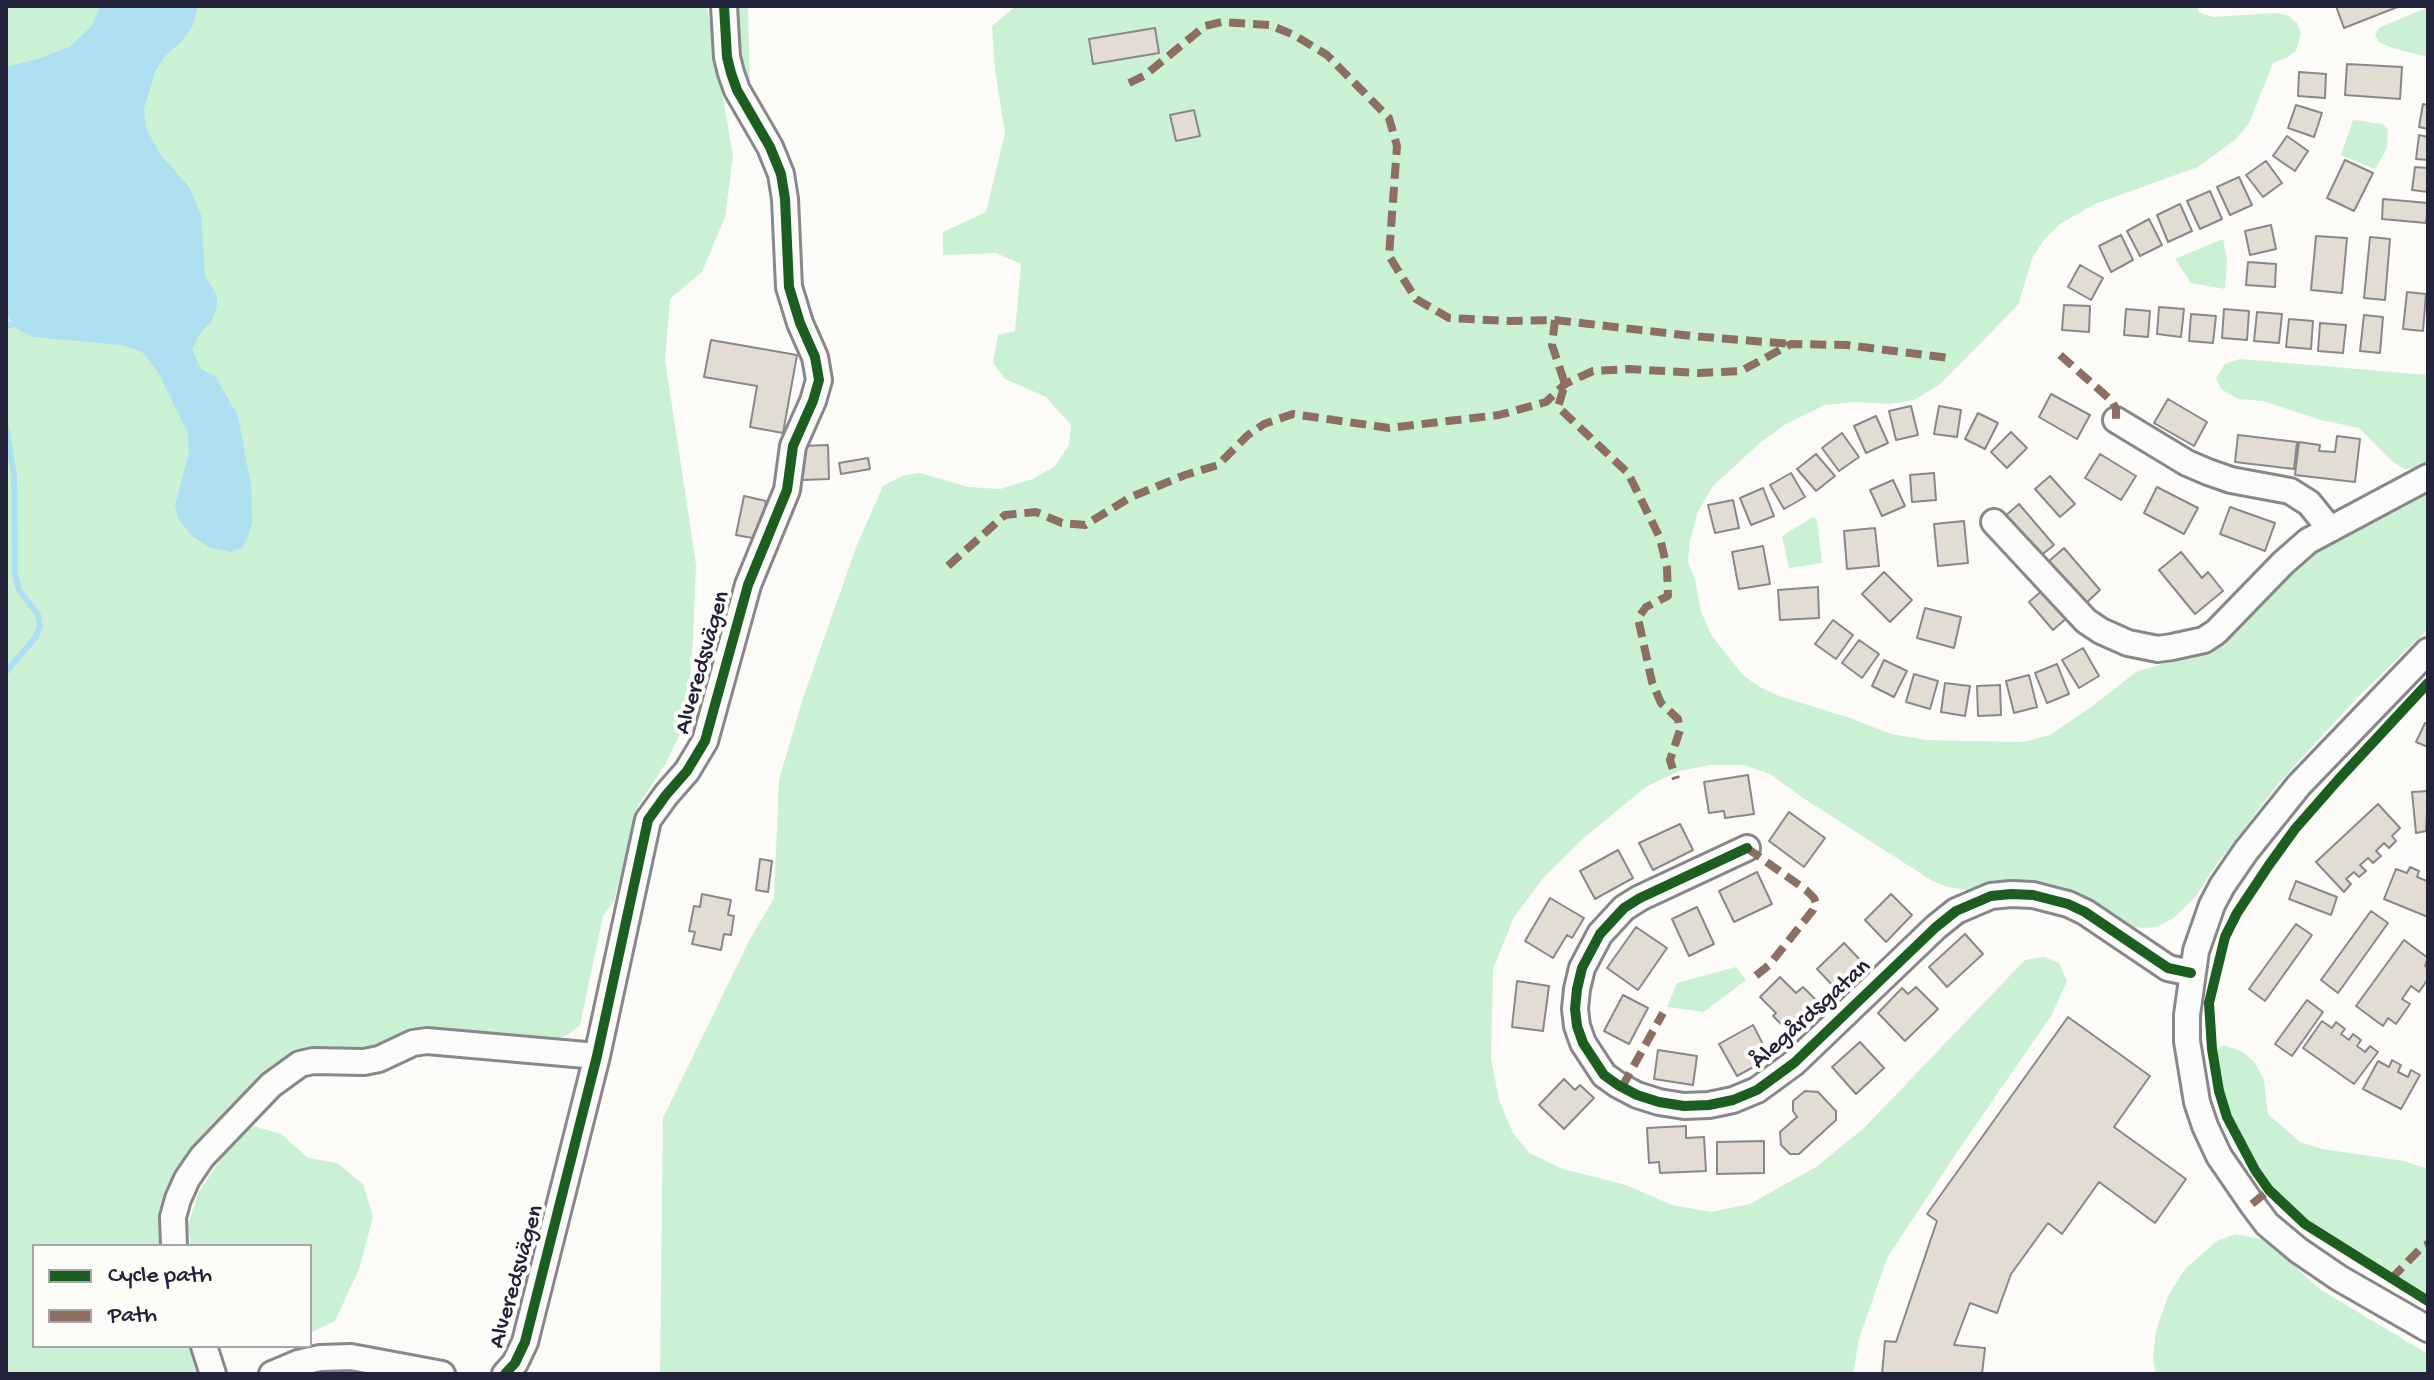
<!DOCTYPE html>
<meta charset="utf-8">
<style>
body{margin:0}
#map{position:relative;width:2434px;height:1380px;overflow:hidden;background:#fcfbf8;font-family:"Gochi Hand",sans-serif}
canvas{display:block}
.frame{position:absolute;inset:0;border:8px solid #22223b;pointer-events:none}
.legend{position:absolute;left:32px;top:1244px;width:280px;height:104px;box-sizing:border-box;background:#fdfcf7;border:2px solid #a5a5ac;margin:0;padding:10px 14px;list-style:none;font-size:24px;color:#22223b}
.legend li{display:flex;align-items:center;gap:16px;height:40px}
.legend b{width:40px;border:2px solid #a5a5ac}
</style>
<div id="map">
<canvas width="2434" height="1380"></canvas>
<div class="frame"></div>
<ul class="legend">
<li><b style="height:10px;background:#1b5e20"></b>Cycle path</li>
<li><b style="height:10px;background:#8d6e63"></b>Path</li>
</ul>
</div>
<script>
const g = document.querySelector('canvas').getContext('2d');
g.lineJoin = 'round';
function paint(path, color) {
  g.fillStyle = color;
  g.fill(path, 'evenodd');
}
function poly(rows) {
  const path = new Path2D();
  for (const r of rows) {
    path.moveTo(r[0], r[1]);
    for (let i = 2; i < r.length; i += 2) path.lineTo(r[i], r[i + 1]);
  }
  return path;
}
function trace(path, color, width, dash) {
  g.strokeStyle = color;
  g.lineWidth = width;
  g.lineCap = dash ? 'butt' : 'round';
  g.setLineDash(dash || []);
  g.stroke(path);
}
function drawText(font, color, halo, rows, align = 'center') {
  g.font = font + ' "Gochi Hand",sans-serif';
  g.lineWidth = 8;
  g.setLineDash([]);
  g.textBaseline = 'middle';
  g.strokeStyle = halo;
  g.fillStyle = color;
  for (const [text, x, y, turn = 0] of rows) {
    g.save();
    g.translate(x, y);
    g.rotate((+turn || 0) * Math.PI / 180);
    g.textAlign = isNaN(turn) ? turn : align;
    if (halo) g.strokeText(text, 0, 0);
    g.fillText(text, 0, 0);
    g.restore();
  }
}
paint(poly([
 [6,6,707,6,733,156,725,217,702,272,670,299,665,359,696,565,693,638,687,720,666,763,638,806,614,901,603,916,580,1025,566,1036,551,1041,315,1054,212,1137,168,1246,34,1246,34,1346,191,1346,197,1374,6,1374],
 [734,6,748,6,750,89,744,83,735,46],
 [1016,6,2196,6,2200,13,2213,17,2276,13,2289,16,2297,23,2301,33,2296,51,2286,58,2273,63,2249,123,2236,139,2198,167,2095,204,2060,224,2044,240,2033,256,2018,305,1939,385,1914,400,1889,404,1856,402,1825,405,1786,424,1761,442,1713,486,1698,512,1690,540,1688,562,1695,579,1701,612,1712,636,1743,675,1758,686,1779,696,1850,718,1891,734,1926,740,2023,742,2050,735,2094,705,2136,672,2165,663,2192,659,2218,646,2288,574,2317,552,2428,492,2428,629,2356,699,2279,783,2216,865,2196,896,2174,918,2157,927,2142,928,2126,926,2067,888,2047,883,2018,880,1968,890,1948,887,1931,880,1800,796,1770,774,1744,765,1711,765,1679,771,1646,787,1586,836,1544,877,1514,917,1493,969,1491,1058,1499,1100,1513,1133,1529,1153,1563,1169,1626,1185,1672,1205,1711,1212,1750,1204,1816,1167,1864,1128,2025,960,2044,957,2059,963,2067,981,2051,1016,1957,1152,1887,1258,1859,1339,1853,1374,660,1374,663,1118,749,941,774,898,779,780,803,698,857,545,883,486,904,475,920,473,968,487,1000,489,1033,479,1055,466,1069,445,1071,425,1046,397,1005,379,993,363,998,335,1015,331,1021,264,996,253,943,255,943,232,986,212,1005,133,995,69,992,26],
 [2428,7,2428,57,2392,48,2379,42,2375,35,2379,28],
 [2353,120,2383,124,2388,130,2387,148,2375,169,2341,155],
 [2223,239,2227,261,2225,289,2191,283,2175,259],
 [2240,359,2428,375,2428,464,2419,468,2404,469,2393,462,2359,428,2321,420,2263,401,2238,399,2221,389,2216,378,2225,364],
 [1813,517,1817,520,1822,563,1789,568,1782,536],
 [1736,967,1746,980,1704,1012,1667,1007,1677,983],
 [2224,1045,2243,1052,2255,1063,2264,1080,2268,1114,2300,1142,2322,1149,2404,1161,2428,1169,2428,1298,2328,1236,2286,1203,2269,1183,2247,1148,2223,1101,2218,1072,2217,1053,2217,1049],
 [253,1126,281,1134,308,1158,337,1163,363,1184,373,1217,359,1269,335,1321,310,1333,310,1246,191,1246,188,1225,198,1193,222,1157],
 [2235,1234,2266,1240,2321,1290,2428,1354,2428,1374,2156,1374,2153,1358,2156,1331,2168,1296,2185,1269,2217,1241]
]), '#caf1d3');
paint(poly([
 [100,6,198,6,193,25,182,41,164,57,155,72,144,109,146,128,160,154,190,188,201,215,205,276,217,295,217,305,212,321,199,335,192,349,201,369,215,376,238,416,251,486,252,523,247,540,241,548,231,552,208,547,192,536,178,519,175,505,189,453,188,433,158,372,142,352,122,345,33,337,17,329,6,312,6,67,41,58,69,47,92,26]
]), '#addff0');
trace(poly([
 [6,326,14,324],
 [6,427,14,475,15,574,19,590,38,615,40,626,35,638,6,672]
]), '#addff0', 6);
const building = poly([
 [2336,6,2400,6,2344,28,2336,6],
 [1155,28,1159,53,1093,64,1089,39,1155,28],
 [2347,64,2402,67,2400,99,2345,95,2347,64],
 [2299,72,2326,74,2325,98,2298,96,2299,72],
 [2423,104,2428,105,2428,129,2419,127,2423,104],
 [2296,105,2322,113,2314,137,2288,128,2296,105],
 [1194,110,1200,136,1176,141,1170,115,1194,110],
 [2419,135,2428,137,2428,160,2416,159,2419,135],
 [2287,136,2308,151,2295,171,2273,156,2287,136],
 [2345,160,2373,173,2354,211,2327,198,2345,160],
 [2266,161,2282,183,2263,197,2246,175,2266,161],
 [2415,167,2428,168,2428,192,2412,190,2415,167],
 [2239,177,2252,205,2230,215,2217,187,2239,177],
 [2210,191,2222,219,2200,229,2187,201,2210,191],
 [2383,199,2428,203,2426,223,2382,219,2383,199],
 [2180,204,2192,231,2168,242,2157,215,2180,204],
 [2149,219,2162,245,2140,256,2127,231,2149,219],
 [2271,225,2276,249,2250,255,2245,231,2271,225],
 [2121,235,2133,260,2111,272,2099,246,2121,235],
 [2316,236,2347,238,2342,293,2311,290,2316,236],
 [2370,237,2390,239,2385,300,2364,298,2370,237],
 [2248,262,2276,264,2275,287,2246,285,2248,262],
 [2080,265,2103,278,2091,300,2068,287,2080,265],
 [2407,292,2426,294,2423,331,2403,329,2407,292],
 [2064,305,2090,306,2089,332,2062,330,2064,305],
 [2159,307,2184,309,2181,337,2157,334,2159,307],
 [2126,309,2150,311,2148,337,2124,335,2126,309],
 [2224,309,2249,311,2247,340,2222,338,2224,309],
 [2257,312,2282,314,2279,343,2254,341,2257,312],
 [2191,314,2216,316,2213,343,2189,341,2191,314],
 [2364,315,2383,317,2380,353,2360,351,2364,315],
 [2289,319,2313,321,2311,349,2286,347,2289,319],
 [2320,323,2346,325,2343,353,2318,351,2320,323],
 [711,340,797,355,783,433,750,427,757,386,704,377,711,340],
 [2051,394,2090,415,2077,439,2039,417,2051,394],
 [2168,399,2207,422,2194,446,2154,423,2168,399],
 [1911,406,1918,435,1896,440,1889,411,1911,406],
 [1939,406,1961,410,1957,437,1934,434,1939,406],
 [1978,413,1998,423,1985,449,1965,439,1978,413],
 [1876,416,1888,443,1866,453,1854,426,1876,416],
 [2011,432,2027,448,2007,468,1991,452,2011,432],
 [1842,433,1859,457,1839,471,1822,448,1842,433],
 [2238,435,2297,442,2294,469,2235,462,2238,435],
 [2337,436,2360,439,2355,482,2295,475,2299,442,2320,445,2319,451,2335,452,2337,436],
 [828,445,829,479,802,480,801,446,828,445],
 [1816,454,1835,476,1816,491,1797,469,1816,454],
 [2100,454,2136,476,2121,500,2085,478,2100,454],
 [868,458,870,469,841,474,839,463,868,458],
 [1791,473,1805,497,1784,509,1770,485,1791,473],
 [1934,473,1936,500,1912,502,1910,475,1934,473],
 [2050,476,2075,504,2060,517,2035,489,2050,476],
 [1893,480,1905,506,1882,516,1870,490,1893,480],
 [2157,487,2198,508,2184,534,2144,513,2157,487],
 [1763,488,1774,516,1751,525,1740,498,1763,488],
 [744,496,766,501,758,539,736,535,744,496],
 [1733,500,1739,528,1715,533,1708,505,1733,500],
 [2019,504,2054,545,2039,557,2004,517,2019,504],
 [2230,507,2275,523,2265,551,2220,534,2230,507],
 [1964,521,1968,563,1938,566,1934,524,1964,521],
 [1875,528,1879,566,1847,569,1844,531,1875,528],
 [1763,546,1770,584,1739,589,1732,552,1763,546],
 [2064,548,2100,590,2085,604,2048,562,2064,548],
 [2181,552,2202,578,2208,572,2223,591,2195,614,2159,570,2181,552],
 [1884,572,1912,600,1890,622,1862,594,1884,572],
 [1818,587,1819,618,1780,620,1778,590,1818,587],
 [2045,588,2069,616,2053,630,2029,602,2045,588],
 [1925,608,1961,617,1954,648,1917,638,1925,608],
 [1833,620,1853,635,1836,659,1815,644,1833,620],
 [1859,640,1879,654,1862,678,1842,663,1859,640],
 [2083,648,2099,676,2079,688,2062,660,2083,648],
 [1884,660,1907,671,1894,697,1872,686,1884,660],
 [2057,664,2069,694,2047,703,2035,673,2057,664],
 [1914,674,1938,681,1930,709,1906,702,1914,674],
 [2029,675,2037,707,2014,713,2006,681,2029,675],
 [1945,683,1970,686,1965,716,1941,712,1945,683],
 [2000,685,2001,715,1978,716,1977,686,2000,685],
 [2425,723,2428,725,2428,747,2416,742,2425,723],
 [1748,775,1754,814,1725,818,1724,811,1709,813,1704,782,1748,775],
 [2428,791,2426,831,2416,833,2412,792,2428,791],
 [2378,804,2400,828,2392,836,2396,841,2389,848,2384,843,2376,851,2381,856,2373,863,2368,858,2360,865,2366,871,2359,877,2354,872,2346,879,2351,884,2344,892,2316,862,2378,804],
 [1789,812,1825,838,1804,867,1769,841,1789,812],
 [1680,824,1693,850,1653,870,1639,843,1680,824],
 [1618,850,1633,878,1595,899,1580,871,1618,850],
 [760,859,772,861,768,892,756,890,760,859],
 [2410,867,2419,871,2417,877,2427,881,2428,879,2428,917,2384,899,2396,869,2407,873,2410,867],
 [1757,872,1772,904,1734,922,1719,891,1757,872],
 [2296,881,2337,897,2331,915,2289,899,2296,881],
 [702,894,731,900,728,915,734,916,731,935,724,934,721,950,692,944,695,932,689,931,694,906,700,907,702,894],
 [1891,894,1912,915,1886,942,1865,920,1891,894],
 [1550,898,1584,918,1572,938,1567,935,1553,958,1525,941,1550,898],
 [1697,907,1714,944,1689,956,1672,919,1697,907],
 [2371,911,2388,923,2338,993,2321,980,2371,911],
 [2296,924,2312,935,2265,1001,2249,989,2296,924],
 [1636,927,1667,948,1638,990,1607,968,1636,927],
 [1965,934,1983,954,1947,987,1929,967,1965,934],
 [2404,940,2428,958,2425,966,2428,968,2428,979,2419,992,2411,986,2402,999,2410,1004,2396,1024,2388,1018,2383,1026,2356,1006,2404,940],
 [1844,943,1864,964,1837,990,1817,969,1844,943],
 [1780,977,1796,993,1803,987,1823,1007,1793,1036,1773,1016,1776,1013,1760,997,1780,977],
 [1517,981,1549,986,1543,1031,1512,1027,1517,981],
 [1916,987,1938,1009,1905,1041,1878,1013,1902,988,1908,994,1916,987],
 [1623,995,1648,1008,1629,1044,1604,1031,1623,995],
 [2307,1000,2323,1012,2292,1056,2275,1044,2307,1000],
 [2068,1017,2150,1076,2114,1127,2186,1179,2155,1223,2099,1182,2062,1234,2048,1223,2011,1274,1997,1313,1970,1303,1954,1345,1985,1348,1982,1374,1882,1374,1885,1341,1896,1342,1937,1221,1927,1214,2068,1017],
 [2322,1021,2332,1028,2336,1022,2345,1029,2341,1034,2349,1040,2353,1034,2361,1040,2357,1046,2365,1052,2370,1046,2378,1052,2354,1084,2303,1048,2322,1021],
 [1753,1025,1770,1058,1737,1076,1719,1044,1753,1025],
 [1860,1042,1884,1068,1856,1094,1832,1067,1860,1042],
 [1658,1050,1697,1056,1693,1085,1654,1079,1658,1050],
 [2392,1060,2401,1065,2398,1072,2408,1077,2411,1070,2420,1075,2401,1109,2363,1089,2378,1061,2389,1067,2392,1060],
 [1564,1079,1575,1090,1580,1085,1594,1098,1564,1129,1539,1105,1564,1079],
 [1805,1091,1818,1092,1836,1111,1836,1120,1799,1154,1790,1154,1781,1145,1780,1132,1797,1117,1793,1111,1793,1101,1805,1091],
 [1686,1126,1686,1138,1704,1137,1706,1171,1660,1173,1659,1162,1649,1163,1647,1128,1686,1126],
 [1764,1141,1764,1173,1717,1174,1717,1142,1764,1141]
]);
paint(building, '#e3dcd2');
trace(building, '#88888c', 2);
const minor = poly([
 [2116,420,2187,463,2208,472,2231,480,2290,491,2309,503,2330,529],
 [1994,522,2086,621,2101,631,2128,643,2158,649,2172,647,2204,640,2216,632,2283,563,2308,541,2428,477],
 [2428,651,2299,785,2246,851,2222,886,2212,905,2196,951,2187,1015,2187,1041,2197,1102,2205,1126,2219,1156,2252,1204,2267,1224,2298,1250,2339,1278,2428,1329],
 [1747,848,1640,898,1624,908,1600,934,1582,968,1577,989,1575,1009,1577,1026,1583,1043,1604,1075,1618,1085,1637,1095,1659,1102,1684,1106,1709,1105,1733,1100,1757,1090,1794,1063,1936,927,1956,911,1991,896,2011,894,2033,895,2068,904,2085,912,2168,968,2191,973],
 [174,1246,173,1217,178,1199,187,1179,202,1157,271,1085,300,1064,313,1061,364,1062,379,1059,413,1043,427,1041,597,1056],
 [204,1346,213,1374],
 [272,1374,298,1363,320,1358,351,1357,442,1374],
 [505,1374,515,1363,525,1342,597,1056,648,820,666,795,687,771,705,741,748,585,787,490,793,446,813,401,819,380,815,357,800,323,789,287,785,199,781,174,770,147,737,90,731,73,727,57,724,6]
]);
trace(minor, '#88888c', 30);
trace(minor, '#fbfbf9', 24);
trace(poly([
 [1129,83,1144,76,1205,26,1222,22,1270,25,1294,35,1327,55,1389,118,1397,146,1389,256,1416,299,1449,318,1510,321,1555,320,1552,345,1565,384,1558,407,1628,473,1660,538,1667,568,1668,596,1646,607,1638,618,1652,682,1661,703,1678,719,1680,730,1670,760,1676,779],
 [1555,320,1692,336,1791,344],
 [2060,355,2112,401,2116,409,2116,420],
 [948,566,1005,515,1036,512,1062,523,1085,525,1131,497,1185,475,1218,465,1248,435,1264,424,1293,414,1389,428,1499,415,1546,402,1565,384,1593,371,1629,369,1699,373,1741,371,1791,344,1847,345,1950,358],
 [1747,848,1806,890,1814,898,1816,903,1813,910,1769,965,1753,978],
 [1622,1087,1663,1013],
 [2252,1204,2269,1190],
 [2391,1279,2423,1246,2428,1244]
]), '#8d6e63', 8, [16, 8]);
trace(poly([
 [2428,683,2338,780,2295,829,2269,865,2237,913,2225,937,2209,1003,2212,1049,2219,1091,2227,1117,2255,1170,2269,1190,2305,1224,2428,1301],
 [1747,848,1640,898,1624,908,1600,934,1582,968,1577,989,1575,1009,1577,1026,1583,1043,1604,1075,1618,1085,1637,1095,1659,1102,1684,1106,1709,1105,1733,1100,1757,1090,1794,1063,1936,927,1956,911,1991,896,2011,894,2033,895,2068,904,2085,912,2168,968,2191,973],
 [505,1374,515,1363,525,1342,597,1056,648,820,666,795,687,771,705,741,748,585,787,490,793,446,813,401,819,380,815,357,800,323,789,287,785,199,781,174,770,147,737,90,731,73,727,57,724,6]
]), '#1b5e20', 10);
drawText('24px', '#22223b', '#fdfcf7', [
 ["Alveredsvägen",704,663,-74],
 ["Ålegårdsgatan",1812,1015,-42],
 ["Alveredsvägen",518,1277,-74]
]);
</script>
